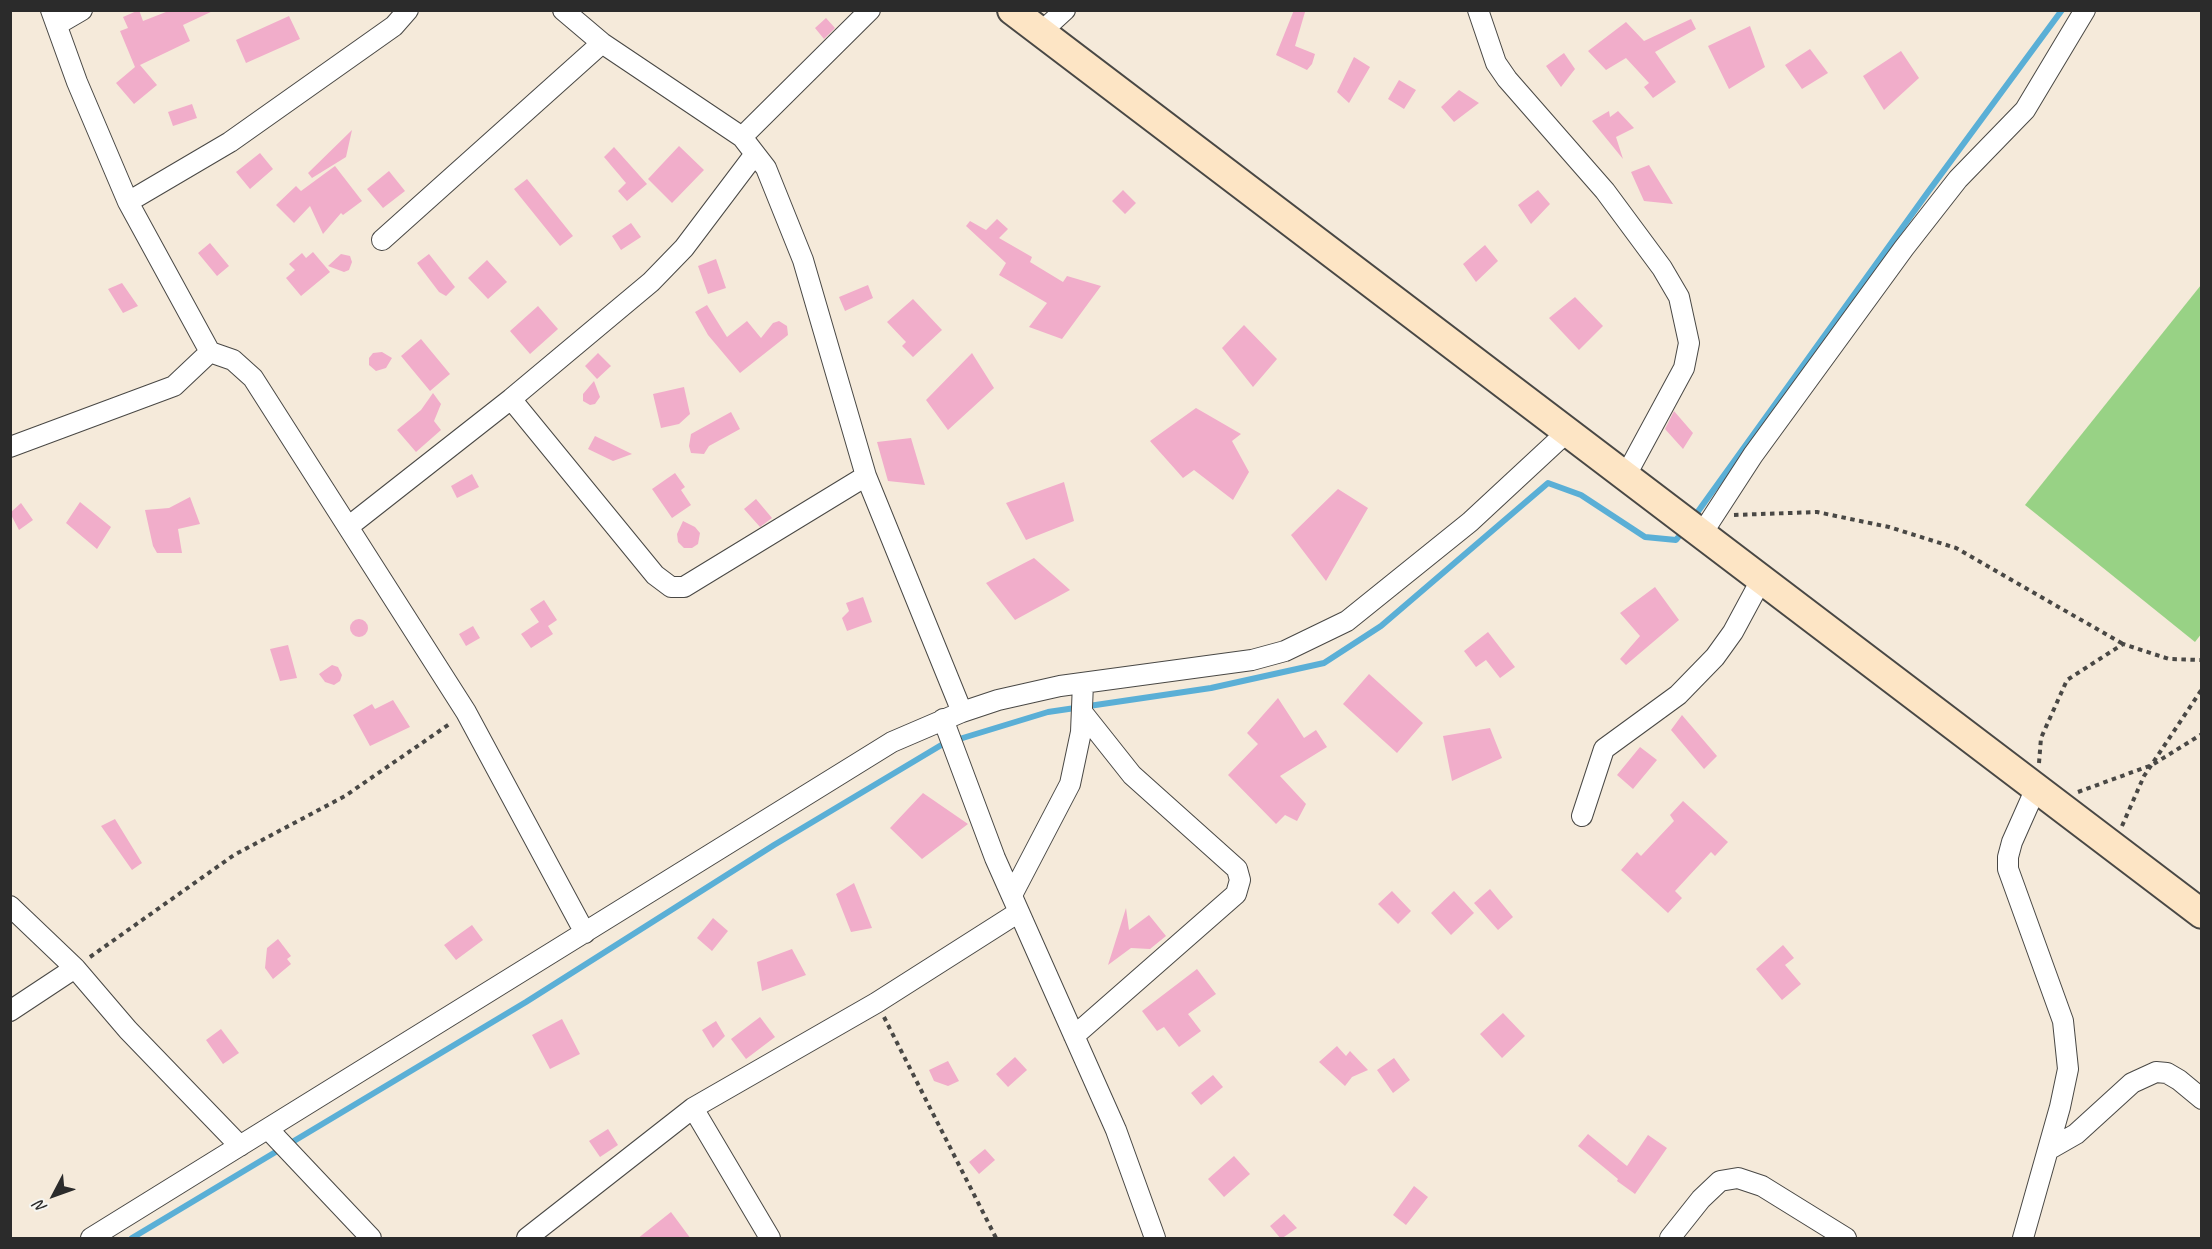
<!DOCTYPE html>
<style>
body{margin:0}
#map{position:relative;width:2212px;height:1249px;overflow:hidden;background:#f5eada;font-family:Caveat,sans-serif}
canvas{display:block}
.frame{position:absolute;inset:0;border:12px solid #2b2b2b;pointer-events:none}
.north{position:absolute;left:24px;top:1165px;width:60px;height:60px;-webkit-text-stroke:4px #f6f6f2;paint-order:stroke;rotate:229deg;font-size:16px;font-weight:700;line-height:24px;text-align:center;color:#2b2b2b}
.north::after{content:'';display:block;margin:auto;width:21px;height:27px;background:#2b2b2b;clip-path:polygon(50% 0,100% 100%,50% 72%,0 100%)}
</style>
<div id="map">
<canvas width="2212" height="1249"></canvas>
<div class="frame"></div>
<div class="north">N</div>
</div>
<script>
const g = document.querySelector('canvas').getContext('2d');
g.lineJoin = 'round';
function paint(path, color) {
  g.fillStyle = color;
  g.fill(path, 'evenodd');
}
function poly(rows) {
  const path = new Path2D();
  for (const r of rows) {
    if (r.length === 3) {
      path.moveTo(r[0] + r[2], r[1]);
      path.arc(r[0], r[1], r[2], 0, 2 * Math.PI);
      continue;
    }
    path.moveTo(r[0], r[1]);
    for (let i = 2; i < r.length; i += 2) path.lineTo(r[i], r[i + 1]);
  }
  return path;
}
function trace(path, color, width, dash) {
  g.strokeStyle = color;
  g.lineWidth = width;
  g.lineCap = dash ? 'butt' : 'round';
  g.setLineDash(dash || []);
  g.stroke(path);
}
paint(poly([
 [2201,285,2202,633,2195,642,2025,505]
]), '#98d285');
trace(poly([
 [1694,517,1928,192,2062,10],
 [132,1238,526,1002,774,845,943,744,1048,712,1211,688,1324,663,1381,626,1548,483,1581,495,1645,537,1676,540,1684,530]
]), '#5aafd6', 6);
paint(poly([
 [139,10,143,21,171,10,215,10,183,25,190,41,140,65,157,85,134,104,116,83,135,67,120,31,128,28,123,17],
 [1294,10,1305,12,1295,46,1315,54,1312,64,1307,70,1276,55],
 [289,16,300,39,246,63,236,40],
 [826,18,835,28,824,39,815,28],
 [1691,19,1696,29,1655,52,1676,82,1653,98,1644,87,1649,83,1626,58,1606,70,1588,51,1626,22,1644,41],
 [1750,26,1765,67,1729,89,1708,46],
 [1810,49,1828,73,1802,89,1785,65],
 [1901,51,1919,78,1884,110,1863,76],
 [1564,53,1575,69,1561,87,1546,66],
 [1354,57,1370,67,1349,103,1337,92],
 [1399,80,1416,90,1404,109,1388,99],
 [1459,90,1479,103,1454,122,1441,107],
 [192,104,197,118,173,126,168,112],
 [1609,111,1610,117,1618,111,1634,128,1616,137,1623,159,1592,121],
 [352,130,346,157,312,178,308,173],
 [679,146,704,170,672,203,648,179],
 [614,147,647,184,627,201,618,191,626,183,604,157],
 [260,153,273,169,250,189,236,172],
 [1649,165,1673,204,1644,201,1631,172],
 [335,166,362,201,343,215,341,213,323,234,310,206,294,223,276,205,296,186,301,191],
 [389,171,405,191,383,208,367,189],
 [527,179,573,236,560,246,514,189],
 [1123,190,1136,203,1125,214,1112,201],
 [1538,190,1550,204,1531,224,1518,205],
 [997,219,1008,229,999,238,1032,257,1030,262,1063,282,1067,276,1101,286,1062,339,1029,327,1047,303,999,275,1006,263,966,226,970,221,986,230],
 [631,223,641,237,621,250,612,236],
 [210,243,229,266,217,276,198,253],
 [1485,245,1498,261,1476,282,1463,264],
 [313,252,330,272,301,296,286,278,295,270,289,264,302,253,306,258],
 [341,254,350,256,352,262,349,270,344,272,328,266],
 [429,254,455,287,446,296,439,292,417,263],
 [716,259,726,288,708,294,698,266],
 [487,260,507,282,488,299,468,278],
 [122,283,138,306,123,313,108,289],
 [868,285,873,298,845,311,839,297],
 [1575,297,1603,326,1579,350,1549,318],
 [913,299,942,330,913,357,902,346,906,342,887,322],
 [707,305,727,337,747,321,761,338,773,323,779,321,787,326,788,335,740,373,708,335,695,312],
 [538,306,558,329,530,354,510,331],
 [1244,325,1277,359,1253,387,1222,348],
 [421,339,450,374,430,391,401,356],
 [382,352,392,358,386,368,376,371,369,365,369,358,373,353],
 [598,353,611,366,597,379,585,366],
 [972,353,994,388,948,430,926,400],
 [594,381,600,397,595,404,590,405,583,401,583,394],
 [684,387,690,414,679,424,661,428,653,394],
 [433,393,441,404,434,421,441,430,416,452,397,430,421,410],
 [1196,408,1241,434,1232,441,1249,472,1233,500,1194,470,1183,478,1150,441],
 [1674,411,1693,433,1683,449,1665,429],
 [731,412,740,429,709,446,704,454,691,453,689,446,691,434],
 [595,436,632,454,613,461,588,449],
 [911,438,925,485,888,481,877,442],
 [675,473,685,487,681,490,691,505,672,518,652,489],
 [472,474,479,487,457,498,451,486],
 [1064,482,1074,521,1026,540,1006,503],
 [1338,489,1368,508,1326,581,1291,535],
 [190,497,200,524,178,529,182,553,157,553,153,546,145,510,169,508],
 [756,499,772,518,760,527,744,509],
 [80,502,111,527,97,549,66,523],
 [21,503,33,520,19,530,10,513],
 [683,521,695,527,700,533,698,544,692,548,684,548,678,542,677,534],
 [1034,558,1070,590,1015,620,986,583],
 [1655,587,1679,620,1626,665,1620,659,1640,636,1620,613],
 [863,597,872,622,847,631,842,618,849,611,846,603],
 [544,600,557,620,548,626,553,634,531,648,521,634,539,622,530,609],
 [359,628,9],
 [473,626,480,638,466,646,459,634],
 [1488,632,1515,667,1500,678,1486,660,1476,667,1464,651],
 [288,645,297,678,280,681,270,649],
 [332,665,338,667,342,675,340,681,334,685,325,682,319,674],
 [1369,674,1423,723,1397,753,1343,704],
 [1278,698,1304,738,1316,730,1327,747,1280,776,1306,804,1297,821,1285,815,1276,824,1228,775,1258,744,1247,733],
 [393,700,410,727,370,746,353,715,372,704,375,709],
 [1682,715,1717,756,1704,769,1671,730],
 [1490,728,1502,758,1452,781,1443,736],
 [1640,747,1657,760,1633,789,1617,775],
 [923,793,968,824,922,859,890,828],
 [1683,801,1728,842,1715,856,1711,852,1675,891,1682,898,1668,913,1621,870,1637,852,1641,856,1674,821,1670,815],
 [115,819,142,863,132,870,101,826],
 [854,883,872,928,851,932,836,894],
 [1490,889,1513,917,1498,930,1474,903],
 [1392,891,1411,911,1398,924,1378,904],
 [1454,891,1474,913,1451,935,1431,913],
 [1126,908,1129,930,1149,915,1166,936,1150,949,1131,948,1108,965],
 [713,918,728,931,712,951,697,938],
 [472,925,483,940,456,960,444,945],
 [278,939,291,956,287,959,291,964,273,979,265,968,267,948],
 [1783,945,1794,958,1785,965,1801,984,1782,1000,1756,969],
 [792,949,806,975,762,991,757,962],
 [1197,969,1216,994,1188,1014,1201,1031,1179,1047,1164,1027,1157,1031,1142,1011],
 [1503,1013,1525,1036,1502,1058,1480,1034],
 [760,1017,775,1037,746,1059,731,1039],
 [562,1019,580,1054,550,1069,532,1035],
 [716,1021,725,1036,713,1048,702,1030],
 [221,1029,239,1053,223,1064,206,1040],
 [1337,1046,1346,1056,1350,1051,1368,1070,1352,1077,1345,1086,1319,1062],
 [1015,1057,1027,1070,1008,1087,996,1074],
 [1394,1058,1410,1080,1393,1093,1377,1070],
 [948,1061,959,1081,948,1086,934,1081,929,1070],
 [1213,1075,1223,1087,1201,1105,1191,1093],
 [608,1129,618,1145,600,1157,589,1141],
 [1588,1134,1627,1166,1648,1135,1667,1148,1635,1194,1617,1181,1618,1179,1578,1146],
 [985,1149,995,1160,979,1174,969,1162],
 [1234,1156,1250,1174,1224,1197,1208,1179],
 [1414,1186,1428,1197,1406,1225,1393,1215],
 [671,1212,691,1239,637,1239],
 [1284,1214,1297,1228,1281,1239,1270,1226]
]), '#f1adca');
const street = poly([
 [51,10,77,82,128,202,210,352,233,360,253,378,466,712,585,933],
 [563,10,602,43,742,137,766,168,803,260,866,476,962,712],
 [1478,10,1496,63,1507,79,1605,191,1662,268,1679,297,1689,343,1684,368,1625,477],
 [58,24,82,10],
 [1040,33,1065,10],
 [742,137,870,10],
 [128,202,230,142,394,26,408,10],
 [382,240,602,43],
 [511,399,655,575,671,587,684,587,866,476],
 [10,447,174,386,210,352],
 [348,527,511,399,651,282,684,248,755,154],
 [1701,535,1753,455,1904,248,1958,179,2025,110,2085,10],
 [943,719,995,858,1116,1130,1155,1238],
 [1582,816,1604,749,1678,695,1715,657,1733,632,1761,580],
 [1012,895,1070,784,1081,732,1083,683],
 [10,906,75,968,128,1030,240,1146],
 [10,1011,75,968],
 [1074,1036,1236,894,1240,880,1237,869,1132,775,1082,712],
 [693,1108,770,1238],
 [268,1129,371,1238],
 [2048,1150,2076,1134,2132,1083,2156,1072,2167,1073,2179,1080,2202,1099],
 [91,1238,892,742,962,712,998,700,1060,686,1252,660,1285,651,1347,621,1470,522,1567,432],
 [527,1238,693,1108,876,1003,1019,912],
 [1670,1238,1701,1199,1720,1181,1738,1178,1762,1186,1846,1238],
 [2023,1238,2060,1107,2068,1069,2063,1021,2008,869,2008,857,2012,842,2036,788]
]);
const secondary = poly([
 [1012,10,2202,914]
]);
trace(street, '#494845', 22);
trace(secondary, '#494845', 32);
trace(poly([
 [1734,515,1817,512,1889,527,1956,548,2123,644],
 [2039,763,2041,738,2067,680,2123,644,2169,659,2202,660],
 [2078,792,2152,765,2202,734],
 [2122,826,2144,776,2202,689],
 [90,957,234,855,345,796,451,723],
 [884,1017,996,1238]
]), '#494845', 4, [4.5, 4.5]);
trace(street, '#fff', 20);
trace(secondary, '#fde5c5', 28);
</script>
